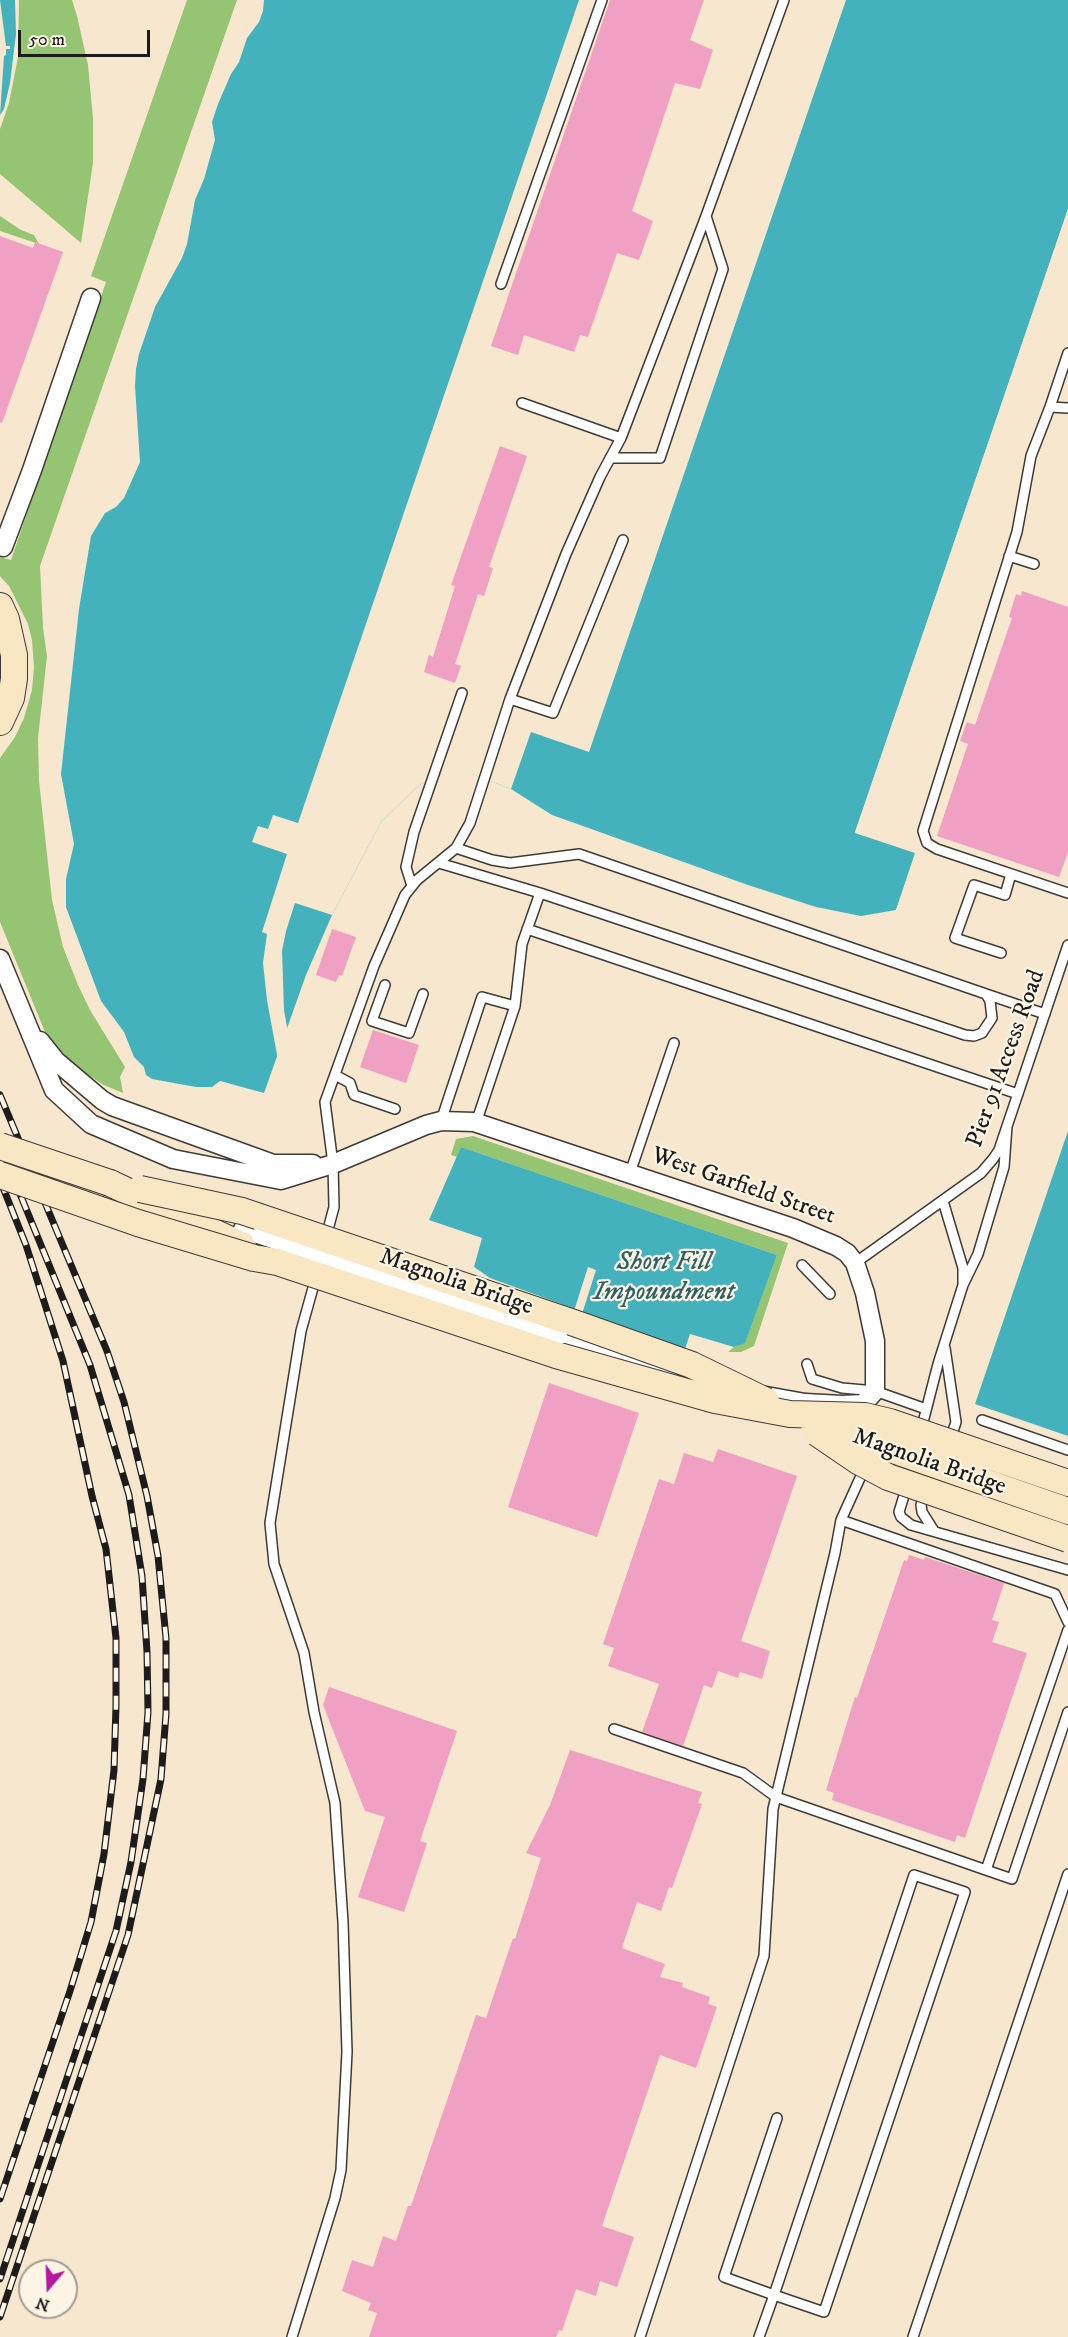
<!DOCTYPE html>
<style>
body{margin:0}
#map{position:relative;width:1068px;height:2337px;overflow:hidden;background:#f7e7ce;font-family:"IM FELL DW Pica",serif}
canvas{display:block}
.north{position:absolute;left:18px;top:2259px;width:60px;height:60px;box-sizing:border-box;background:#fcf5e5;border:2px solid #a29e95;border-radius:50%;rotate:199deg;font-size:16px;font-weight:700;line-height:24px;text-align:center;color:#1c1c1c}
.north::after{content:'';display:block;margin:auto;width:21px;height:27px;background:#b5179e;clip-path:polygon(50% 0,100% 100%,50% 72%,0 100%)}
.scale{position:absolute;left:18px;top:30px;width:132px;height:27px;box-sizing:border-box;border:3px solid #1c1c1c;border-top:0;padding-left:8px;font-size:18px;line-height:21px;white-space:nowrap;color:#1c1c1c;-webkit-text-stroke:4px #fcf5e5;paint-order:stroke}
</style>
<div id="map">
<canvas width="1068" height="2337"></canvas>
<div class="north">N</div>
<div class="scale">50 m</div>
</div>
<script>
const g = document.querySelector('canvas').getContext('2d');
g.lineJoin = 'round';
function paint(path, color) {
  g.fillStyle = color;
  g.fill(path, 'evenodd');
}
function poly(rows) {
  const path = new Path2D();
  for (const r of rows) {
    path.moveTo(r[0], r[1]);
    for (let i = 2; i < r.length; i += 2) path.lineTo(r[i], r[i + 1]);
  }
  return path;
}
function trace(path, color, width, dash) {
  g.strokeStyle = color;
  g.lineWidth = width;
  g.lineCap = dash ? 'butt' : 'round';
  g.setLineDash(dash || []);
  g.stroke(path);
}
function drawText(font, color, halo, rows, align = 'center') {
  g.font = font + ' "IM FELL DW Pica",serif';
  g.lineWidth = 4.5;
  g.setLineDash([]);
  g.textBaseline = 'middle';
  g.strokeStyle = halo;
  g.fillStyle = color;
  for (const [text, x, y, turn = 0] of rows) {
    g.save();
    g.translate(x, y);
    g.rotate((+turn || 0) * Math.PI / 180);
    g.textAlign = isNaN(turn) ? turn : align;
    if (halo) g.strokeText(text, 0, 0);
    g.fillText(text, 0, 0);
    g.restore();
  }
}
paint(poly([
 [19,0,72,0,77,16,88,65,93,118,93,163,81,243,0,174,0,129,9,103,18,57],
 [187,0,237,0,40,566,43,628,47,656,38,738,39,781,52,900,63,947,78,985,90,1010,125,1067,120,1077,123,1093,104,1085,74,1066,45,1032,0,922,0,758,15,737,24,718,32,690,34,667,32,640,28,624,9,586,0,576,0,557,11,560,106,282,91,276],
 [0,216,21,230,34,235,39,244,0,231],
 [473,1136,788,1243,754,1346,741,1352,728,1352,734,1347,745,1342,777,1255,461,1147,457,1157,451,1155,456,1139]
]), '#95c473');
paint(poly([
 [0,0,15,0,16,34,10,83,4,109,0,115,4,56,6,55,6,49,10,49,10,46,6,46],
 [264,0,1068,0,1068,209,855,832,916,853,896,910,861,916,816,907,748,885,552,815,511,789,472,774,443,774,419,785,381,822,332,915,306,975,264,1093,220,1081,212,1087,196,1087,152,1079,146,1075,144,1067,134,1057,124,1032,101,1001,66,907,66,879,74,844,61,774,79,609,91,536,105,513,116,507,124,498,140,462,135,386,136,369,139,354,155,307,182,258,187,244,195,200,204,179,215,140,212,122,218,104,231,74,239,62,247,38,259,22,263,11],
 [1068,1131,1068,1436,975,1404],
 [461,1147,777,1255,745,1343,734,1347,690,1334,685,1349,490,1278,474,1267,482,1238,429,1220]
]), '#43b2bd');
paint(poly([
 [579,0,846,0,589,752,531,732,511,789,472,774,443,774,419,785,381,822,332,915,295,903,286,931,282,951,284,1010,288,1033,278,1060,267,1000,263,963,267,934,262,932,287,854,252,842,258,826,268,829,273,815,298,823],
 [1068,209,1068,219,859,831,918,852,899,911,895,913,915,853,855,833],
 [588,1267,596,1270,582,1314,688,1350,686,1352,574,1311]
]), '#f7e7ce');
paint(poly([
 [610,0,704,0,690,40,713,50,700,89,675,83,632,211,653,221,639,260,617,253,588,337,580,335,574,352,524,335,518,355,491,346],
 [0,236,33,248,35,242,63,252,2,423,0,422],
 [500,446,527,456,489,567,493,568,484,596,478,594,455,664,461,666,455,683,424,672,429,655,433,657,455,586,451,585],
 [1022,591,1068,607,1068,852,1059,877,937,836,968,744,960,741,967,722,975,725,1012,618,1009,617,1016,594,1021,596],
 [332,929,356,937,342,976,339,975,336,982,316,975],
 [373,1030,419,1045,406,1083,360,1067],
 [549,1383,639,1413,597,1537,508,1507],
 [718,1449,797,1476,741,1641,770,1651,762,1679,740,1672,738,1678,718,1671,712,1688,704,1685,683,1746,642,1732,659,1684,608,1666,614,1648,603,1644,659,1479,674,1484,684,1453,713,1462],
 [909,1555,924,1560,925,1557,1004,1583,992,1620,999,1622,992,1642,1027,1653,965,1838,957,1835,955,1842,832,1800,834,1793,826,1790,855,1697,857,1698,904,1560,907,1561],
 [329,1687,457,1731,420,1841,427,1843,404,1912,358,1897,385,1817,365,1811,323,1705],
 [570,1750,702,1792,698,1803,702,1804,672,1888,669,1887,661,1911,637,1902,622,1948,665,1964,660,1977,683,1983,682,1987,710,1997,708,2004,717,2007,696,2068,660,2055,602,2226,634,2237,617,2287,600,2281,596,2296,576,2289,562,2331,559,2330,556,2337,369,2337,377,2313,368,2310,371,2303,342,2291,352,2260,373,2267,383,2236,396,2241,408,2206,411,2206,476,2015,486,2018,513,1938,515,1939,541,1858,526,1853,550,1805]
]), '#efa0c3');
const lane = poly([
 [501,284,602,0],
 [522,403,621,438],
 [1050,407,1068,353],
 [1068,408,1050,407,1031,456,1017,532,923,831,927,843,937,849,1068,893],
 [610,458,660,458,723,269,706,216],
 [1009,556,1034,564],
 [510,699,553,713,623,540],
 [439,863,540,893,965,1035,974,1036,982,1033,992,1018,990,1001,986,994,579,854,510,863,492,860,456,848],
 [412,886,406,867,414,832,462,693],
 [527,929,1018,1094],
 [1001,953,955,938,974,885,1005,895,1011,874],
 [385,985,372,1021,409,1033,423,994],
 [986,994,1045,1014],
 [515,1006,522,944,540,893],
 [335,1075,350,1083,354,1095,395,1109],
 [441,1121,482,997,515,1006,476,1123],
 [630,1173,674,1043],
 [943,1201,963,1268,963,1283],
 [326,1237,334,1207,333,1164,325,1102,374,966,405,895,417,880,456,848,470,823,510,699,566,554,600,477,621,438,706,216,784,0],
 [855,1263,981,1173,993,1159,999,1150,1068,945],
 [802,1265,830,1294],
 [945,1348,956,1422,950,1440],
 [807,1364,812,1379,842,1388,875,1391,926,1409],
 [982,1420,1068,1450],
 [921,1430,938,1364,963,1285,978,1254,1004,1167,1007,1126],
 [915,1459,899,1512,901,1517,911,1525,1068,1570],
 [924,1492,921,1505,922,1512,934,1531],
 [841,1520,1055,1594,1068,1622],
 [614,1729,743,1773,776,1797,986,1870,1068,1630],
 [986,1870,1012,1879,1068,1712],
 [914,1875,965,1892,824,2312,774,2295,914,1875],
 [292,2337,335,2198,341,2170,347,2052,343,1922,335,1803,314,1712,304,1653,274,1564,270,1523,301,1331,316,1277],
 [640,2337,764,1956,773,1809,835,1553,841,1520,865,1467],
 [759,2337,774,2295,724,2277,777,2118],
 [913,2337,1068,1874]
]);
const street = poly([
 [0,546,3,547,32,470,91,298],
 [0,959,54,1090,91,1124,173,1159,281,1180,333,1164,426,1125,441,1121,474,1122,793,1228,836,1246,847,1253,855,1263,865,1293,875,1341,875,1391,863,1404,842,1405,805,1403,755,1394],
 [40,1041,56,1061,102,1100,112,1106,273,1164,313,1164],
 [243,1229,261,1235],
 [558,1336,708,1383]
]);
const secondary = poly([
 [0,606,6,619,14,655,14,679,11,698,0,722],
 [110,1183,243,1246]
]);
trace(lane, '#3d3a37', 12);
trace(street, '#3d3a37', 21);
trace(secondary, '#3d3a37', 28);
trace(lane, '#fff', 9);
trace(street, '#fff', 18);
trace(secondary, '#f9e7c3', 26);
const rail = poly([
 [0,1095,107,1351,124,1402,147,1496,158,1556,166,1638,166,1714,161,1779,128,1935,0,2317],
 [0,1145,90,1365,129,1495,142,1576,147,1652,148,1712,143,1779,131,1862,116,1931,0,2279],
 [0,1180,26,1245,63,1361,92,1496,106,1549,116,1638,116,1706,114,1770,104,1854,91,1922,70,1991,0,2199]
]);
trace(rail, '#1c1c1c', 7);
trace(rail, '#fcf5e5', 4.5, [14]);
const streetBridge = poly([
 [261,1235,558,1336]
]);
const secondaryBridge = poly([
 [0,1146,110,1183],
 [0,1175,138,1223,254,1258,277,1262,556,1355,715,1400,790,1414,865,1416,890,1422,1068,1483],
 [140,1189,242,1211,574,1323,692,1365,766,1401],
 [813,1422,1068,1511],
 [817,1433,858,1461,888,1477,1068,1539]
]);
trace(streetBridge, '#3d3a37', 21, []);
trace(secondaryBridge, '#3d3a37', 28, []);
trace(streetBridge, '#fff', 18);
trace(secondaryBridge, '#f9e7c3', 26);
drawText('24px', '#1c1c1c', '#fcf5e5', [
 ["Pier 91 Access Road",1007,1059,-70],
 ["West Garfield Street",743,1187,19],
 ["Magnolia Bridge",456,1283,19],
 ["Magnolia Bridge",929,1463,19]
]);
drawText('italic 26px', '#2e6064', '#fcf5e5', [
 ["Short Fill",664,1264],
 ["Impoundment",664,1294]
]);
</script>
